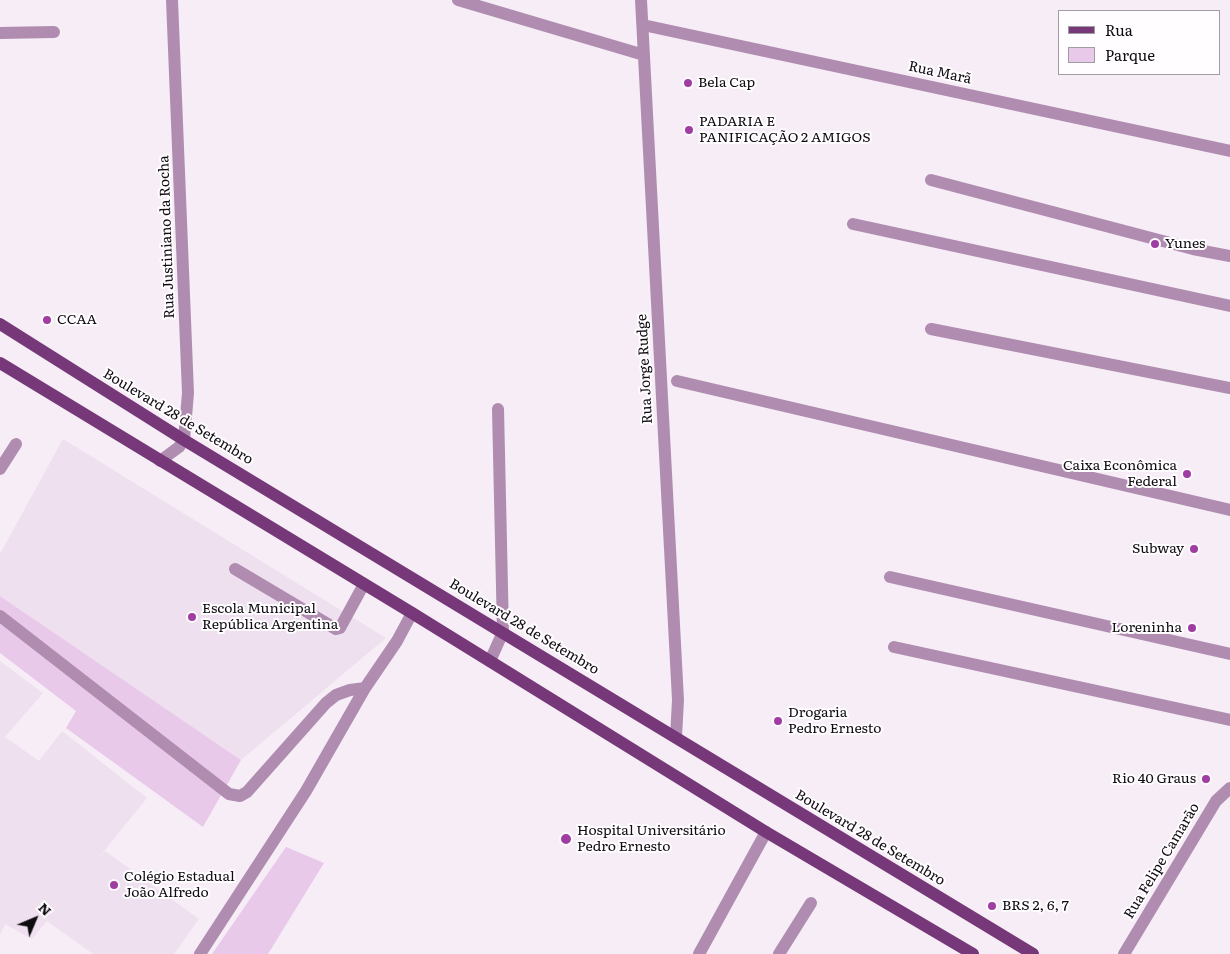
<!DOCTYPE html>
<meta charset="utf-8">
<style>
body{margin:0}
#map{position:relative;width:1230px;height:954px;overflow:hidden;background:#f6edf6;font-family:Literata,serif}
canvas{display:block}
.legend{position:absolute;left:1058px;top:10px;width:162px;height:65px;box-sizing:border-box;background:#fffdff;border:1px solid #9f9d9f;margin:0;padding:6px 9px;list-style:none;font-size:15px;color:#0f0c0f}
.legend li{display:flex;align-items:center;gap:10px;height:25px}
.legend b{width:25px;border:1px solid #9f9d9f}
.north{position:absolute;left:10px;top:894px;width:50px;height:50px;-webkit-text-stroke:4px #fffdff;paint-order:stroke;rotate:45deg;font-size:14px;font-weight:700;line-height:20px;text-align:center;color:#0f0c0f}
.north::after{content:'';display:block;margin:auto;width:18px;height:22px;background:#0f0c0f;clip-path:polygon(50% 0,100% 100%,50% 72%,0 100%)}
</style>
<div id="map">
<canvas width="1230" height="954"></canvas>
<ul class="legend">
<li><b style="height:6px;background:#763878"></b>Rua</li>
<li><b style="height:14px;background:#e9c9e9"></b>Parque</li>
</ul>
<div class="north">N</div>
</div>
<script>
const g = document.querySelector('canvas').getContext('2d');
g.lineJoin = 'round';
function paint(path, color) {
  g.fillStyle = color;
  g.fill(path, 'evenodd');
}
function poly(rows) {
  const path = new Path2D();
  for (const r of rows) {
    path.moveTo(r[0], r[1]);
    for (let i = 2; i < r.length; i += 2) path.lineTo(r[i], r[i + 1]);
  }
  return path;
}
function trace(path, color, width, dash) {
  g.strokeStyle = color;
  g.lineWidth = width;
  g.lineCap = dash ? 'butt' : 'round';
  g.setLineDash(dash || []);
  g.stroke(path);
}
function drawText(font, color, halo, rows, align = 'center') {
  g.font = font + ' Literata,serif';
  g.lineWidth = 4;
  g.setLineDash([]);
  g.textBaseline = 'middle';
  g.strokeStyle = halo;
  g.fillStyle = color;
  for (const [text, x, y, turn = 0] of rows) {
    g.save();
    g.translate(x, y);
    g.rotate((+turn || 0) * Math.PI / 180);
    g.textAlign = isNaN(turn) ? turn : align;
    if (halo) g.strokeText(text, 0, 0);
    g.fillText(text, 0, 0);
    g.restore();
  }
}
paint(poly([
 [63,439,386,638,241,760,0,596,0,554],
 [0,661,43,693,5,737,39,761,62,731,147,798,92,866,105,851,199,919,174,954,93,954,47,921,32,939,5,924,0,935]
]), '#eee0ee');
paint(poly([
 [0,596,241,760,203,827,66,728,76,711,0,653],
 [286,847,324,863,268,954,212,954]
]), '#e9c9e9');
trace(poly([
 [0,469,16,444],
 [235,569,336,629,340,628,364,584],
 [890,577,1230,654],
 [0,616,229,794,240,796,247,792,326,703,336,695,350,690,365,688],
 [894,647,1230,720],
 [200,954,306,791,365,688,397,641,412,613],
 [699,954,766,832],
 [779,954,811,903]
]), '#b08db0', 12);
trace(poly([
 [458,0,644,55],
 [641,0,678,700,676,737],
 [643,25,1230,151],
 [0,33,54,32],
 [931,180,1193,249,1230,256],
 [853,224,1230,306],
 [931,329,1230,388],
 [677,381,1230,510],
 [160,461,179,447,184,440,188,393,172,0],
 [490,661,503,632,498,409],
 [1124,954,1216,801,1230,788]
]), '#b08db0', 12);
trace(poly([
 [0,324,184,440,1033,954],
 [0,363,412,613,766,832,973,954]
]), '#763878', 12);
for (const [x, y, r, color] of [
 [688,83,5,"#9f3da3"],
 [689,130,5,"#9f3da3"],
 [1155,244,5,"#9f3da3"],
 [47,320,5,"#9f3da3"],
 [1187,474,5,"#9f3da3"],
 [1194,549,5,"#9f3da3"],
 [192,617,5,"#9f3da3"],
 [1192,628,5,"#9f3da3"],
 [778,721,5,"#9f3da3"],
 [1206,779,5,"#9f3da3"],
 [566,839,6,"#9f3da3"],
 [114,885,5,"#9f3da3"],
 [992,906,5,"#9f3da3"]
]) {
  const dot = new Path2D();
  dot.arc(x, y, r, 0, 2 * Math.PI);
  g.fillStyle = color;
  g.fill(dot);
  trace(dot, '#fffdff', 2);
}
drawText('14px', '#0f0c0f', '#fffdff', [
 ["Rua Marã",940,73,12],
 ["Rua Justiniano da Rocha",167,237,-92],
 ["Rua Jorge Rudge",645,369,-93],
 ["Boulevard 28 de Setembro",178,417,31],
 ["Boulevard 28 de Setembro",524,627,31],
 ["Boulevard 28 de Setembro",870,838,31],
 ["Rua Felipe Camarão",1162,861,-59]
]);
drawText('14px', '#0f0c0f', '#fffdff', [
 ["Bela Cap",698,83],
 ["PADARIA E",699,122],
 ["PANIFICAÇÃO 2 AMIGOS",699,138],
 ["Yunes",1165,244],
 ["CCAA",57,320],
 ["Caixa Econômica",1177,466,"right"],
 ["Federal",1177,482,"right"],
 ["Subway",1184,549,"right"],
 ["Escola Municipal",202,609],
 ["República Argentina",202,625],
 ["Loreninha",1182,628,"right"],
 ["Drogaria",788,713],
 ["Pedro Ernesto",788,729],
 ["Rio 40 Graus",1196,779,"right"],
 ["Hospital Universitário",577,831],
 ["Pedro Ernesto",577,847],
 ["Colégio Estadual",124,877],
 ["João Alfredo",124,893],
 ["BRS 2, 6, 7",1002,906]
], 'left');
</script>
